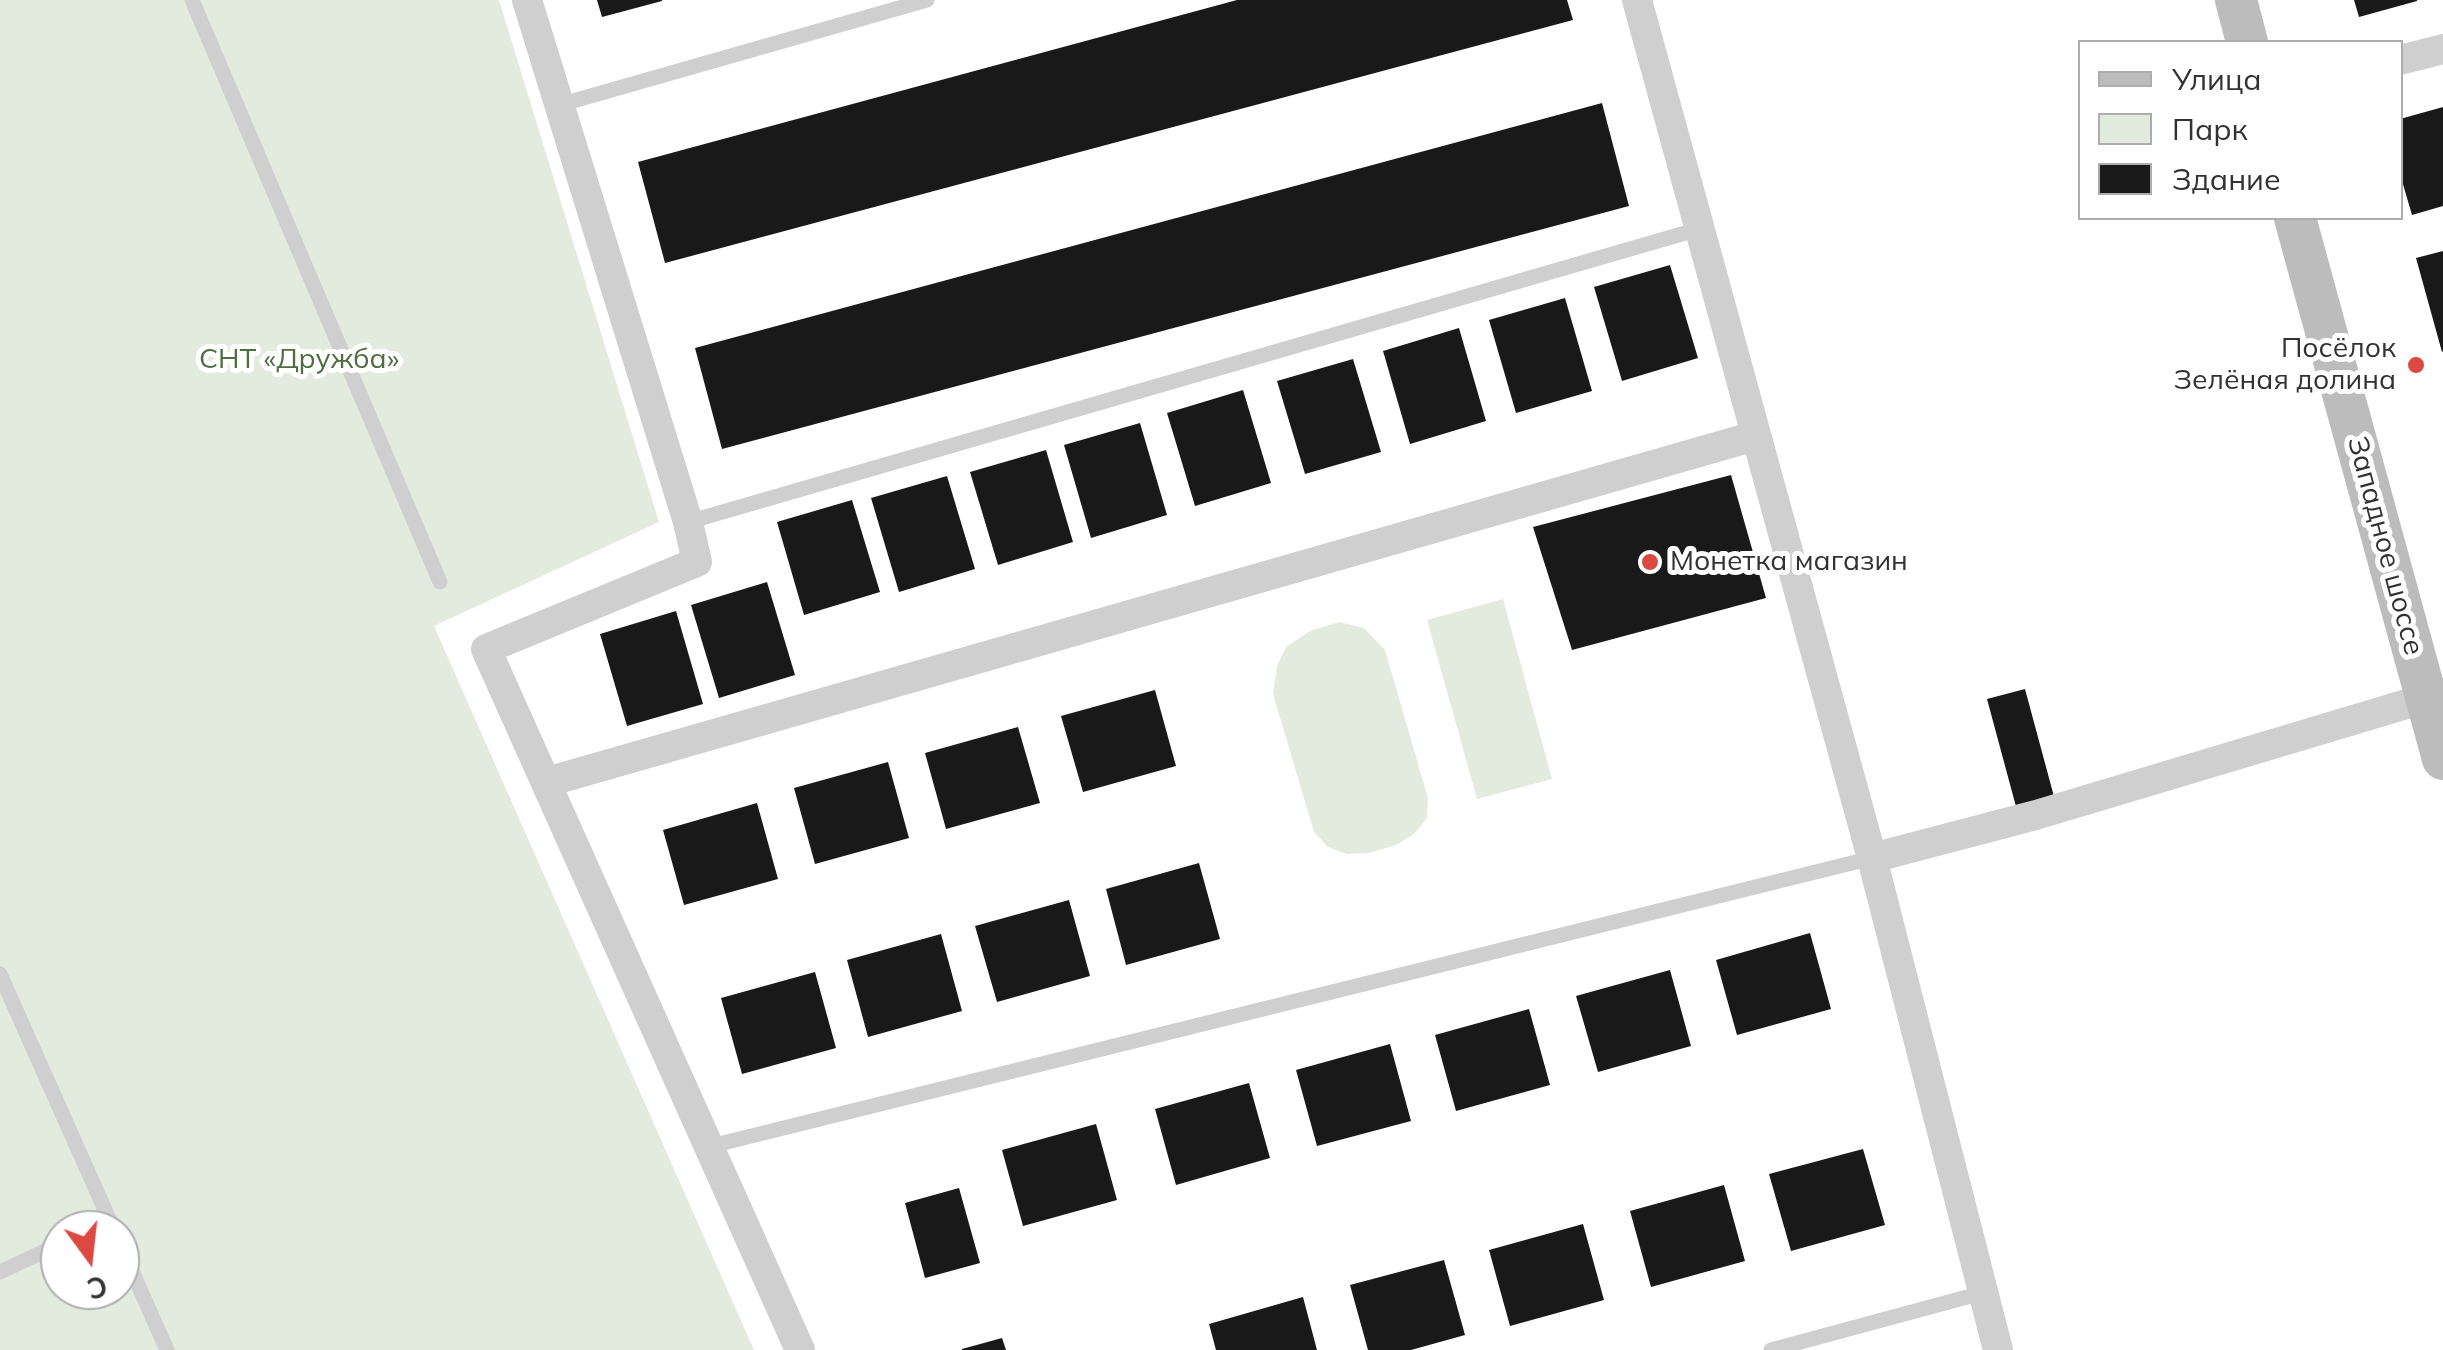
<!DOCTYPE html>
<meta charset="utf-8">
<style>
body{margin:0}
#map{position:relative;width:2443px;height:1350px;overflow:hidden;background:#fff;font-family:Mulish,sans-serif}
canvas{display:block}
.legend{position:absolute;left:2078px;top:40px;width:325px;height:180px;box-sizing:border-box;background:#fff;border:2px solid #adadad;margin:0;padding:12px 18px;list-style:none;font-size:30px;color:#323232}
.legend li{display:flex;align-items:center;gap:20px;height:50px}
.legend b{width:50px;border:2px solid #adadad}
.north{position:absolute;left:40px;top:1210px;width:100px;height:100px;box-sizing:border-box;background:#fff;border:2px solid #adadad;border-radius:50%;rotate:165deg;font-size:28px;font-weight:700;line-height:40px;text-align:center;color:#323232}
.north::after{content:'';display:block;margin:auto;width:35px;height:45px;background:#db4a42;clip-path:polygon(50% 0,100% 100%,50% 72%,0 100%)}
</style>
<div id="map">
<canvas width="2443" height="1350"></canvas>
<ul class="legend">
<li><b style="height:12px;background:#bcbcbc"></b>Улица</li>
<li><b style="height:28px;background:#e3eade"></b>Парк</li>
<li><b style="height:28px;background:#191919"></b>Здание</li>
</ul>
<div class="north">С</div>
</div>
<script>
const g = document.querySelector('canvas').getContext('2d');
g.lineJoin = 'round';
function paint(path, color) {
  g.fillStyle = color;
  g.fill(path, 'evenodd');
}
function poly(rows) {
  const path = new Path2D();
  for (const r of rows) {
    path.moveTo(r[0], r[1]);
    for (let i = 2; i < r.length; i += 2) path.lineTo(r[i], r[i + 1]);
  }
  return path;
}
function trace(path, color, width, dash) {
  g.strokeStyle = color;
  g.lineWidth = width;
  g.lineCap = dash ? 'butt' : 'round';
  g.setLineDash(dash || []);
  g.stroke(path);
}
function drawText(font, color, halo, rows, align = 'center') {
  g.font = font + ' Mulish,sans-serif';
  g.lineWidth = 10;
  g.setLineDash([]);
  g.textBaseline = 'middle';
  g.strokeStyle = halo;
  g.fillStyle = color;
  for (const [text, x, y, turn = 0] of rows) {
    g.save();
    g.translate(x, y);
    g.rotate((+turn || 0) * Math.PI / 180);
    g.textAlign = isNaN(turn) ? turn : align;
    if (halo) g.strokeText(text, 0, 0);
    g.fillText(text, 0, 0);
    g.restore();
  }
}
paint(poly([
 [0,0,499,0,659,522,434,626,754,1350,0,1350],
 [60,1230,120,1230,120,1290,60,1290],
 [1503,599,1552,779,1477,799,1427,620],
 [1339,622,1364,628,1385,650,1428,798,1427,818,1414,834,1396,845,1369,853,1347,854,1328,847,1314,832,1273,694,1277,666,1286,647,1310,631]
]), '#e3eade');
paint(poly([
 [597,0,662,0,662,1,602,17],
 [1237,0,1567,0,1573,20,665,263,638,162],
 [2354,0,2417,0,2417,1,2359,17],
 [1602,103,1629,206,722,449,695,348],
 [2443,107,2443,206,2412,215,2400,174,2400,119],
 [2443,251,2443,351,2442,352,2416,258],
 [1670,265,1698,358,1622,381,1594,287],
 [1565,298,1592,391,1516,413,1489,320],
 [1459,328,1486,421,1410,444,1383,351],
 [1353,359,1381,452,1305,474,1277,381],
 [1243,390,1271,483,1195,506,1167,413],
 [1140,423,1167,515,1091,538,1064,445],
 [1046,450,1073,542,998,565,970,472],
 [1731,475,1766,598,1572,650,1533,527],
 [947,476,975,569,899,592,871,498],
 [852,500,880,592,804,615,777,522],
 [767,582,795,675,719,698,691,605],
 [676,611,703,704,627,726,600,634],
 [2025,689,2056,804,2018,814,1987,699],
 [1155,690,1176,766,1083,792,1061,716],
 [1018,727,1040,803,946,829,925,753],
 [888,762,909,838,815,864,794,788],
 [757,803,778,879,684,905,663,830],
 [1199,863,1220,939,1126,965,1106,889],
 [1069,900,1090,976,997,1002,975,926],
 [1810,933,1831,1009,1737,1035,1716,960],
 [941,934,962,1011,868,1037,847,960],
 [1670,970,1691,1046,1598,1072,1576,996],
 [815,972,836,1048,742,1074,721,998],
 [1529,1009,1550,1085,1456,1111,1435,1035],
 [1390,1044,1411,1121,1317,1146,1296,1070],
 [1249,1083,1270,1158,1176,1185,1155,1109],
 [1096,1124,1117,1200,1023,1226,1002,1150],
 [1863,1149,1885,1225,1791,1251,1769,1174],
 [1724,1185,1745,1261,1651,1287,1630,1211],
 [959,1188,980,1263,925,1278,905,1203],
 [1583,1224,1604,1300,1510,1326,1489,1250],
 [1444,1260,1465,1335,1411,1350,1368,1350,1350,1285],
 [1303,1297,1317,1350,1216,1350,1209,1324],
 [1002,1338,1006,1350,962,1350,962,1349]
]), '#191919');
trace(poly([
 [192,0,440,582],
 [559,105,927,0],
 [688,522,1699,229],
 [0,974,114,1230],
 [711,1146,1872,858],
 [89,1230,110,1220],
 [120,1244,167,1350],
 [0,1272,60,1244],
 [1771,1350,1982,1293]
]), '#cfcfcf', 15);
trace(poly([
 [527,0,688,522,697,562,486,649,800,1350],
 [1637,0,1872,858,1998,1350],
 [2400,60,2443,49],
 [547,782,1755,436],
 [1872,858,2036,815,2443,693]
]), '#cfcfcf', 30);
trace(poly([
 [2236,0,2247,42],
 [2295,218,2443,759]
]), '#bcbcbc', 42);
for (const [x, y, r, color] of [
 [2416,365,10,"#db4a42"],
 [1650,562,10,"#db4a42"]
]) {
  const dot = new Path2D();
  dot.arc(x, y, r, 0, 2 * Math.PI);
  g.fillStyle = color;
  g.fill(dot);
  trace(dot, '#fff', 4);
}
drawText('28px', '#323232', '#fff', [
 ["Посёлок",2396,349],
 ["Зелёная долина",2396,381],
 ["Монетка магазин",1670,562,"left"]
], 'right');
drawText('28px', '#506c41', '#fff', [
 ["СНТ «Дружба»",299,360]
]);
drawText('28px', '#323232', '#fff', [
 ["Западное шоссе",2385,546,75]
]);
</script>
